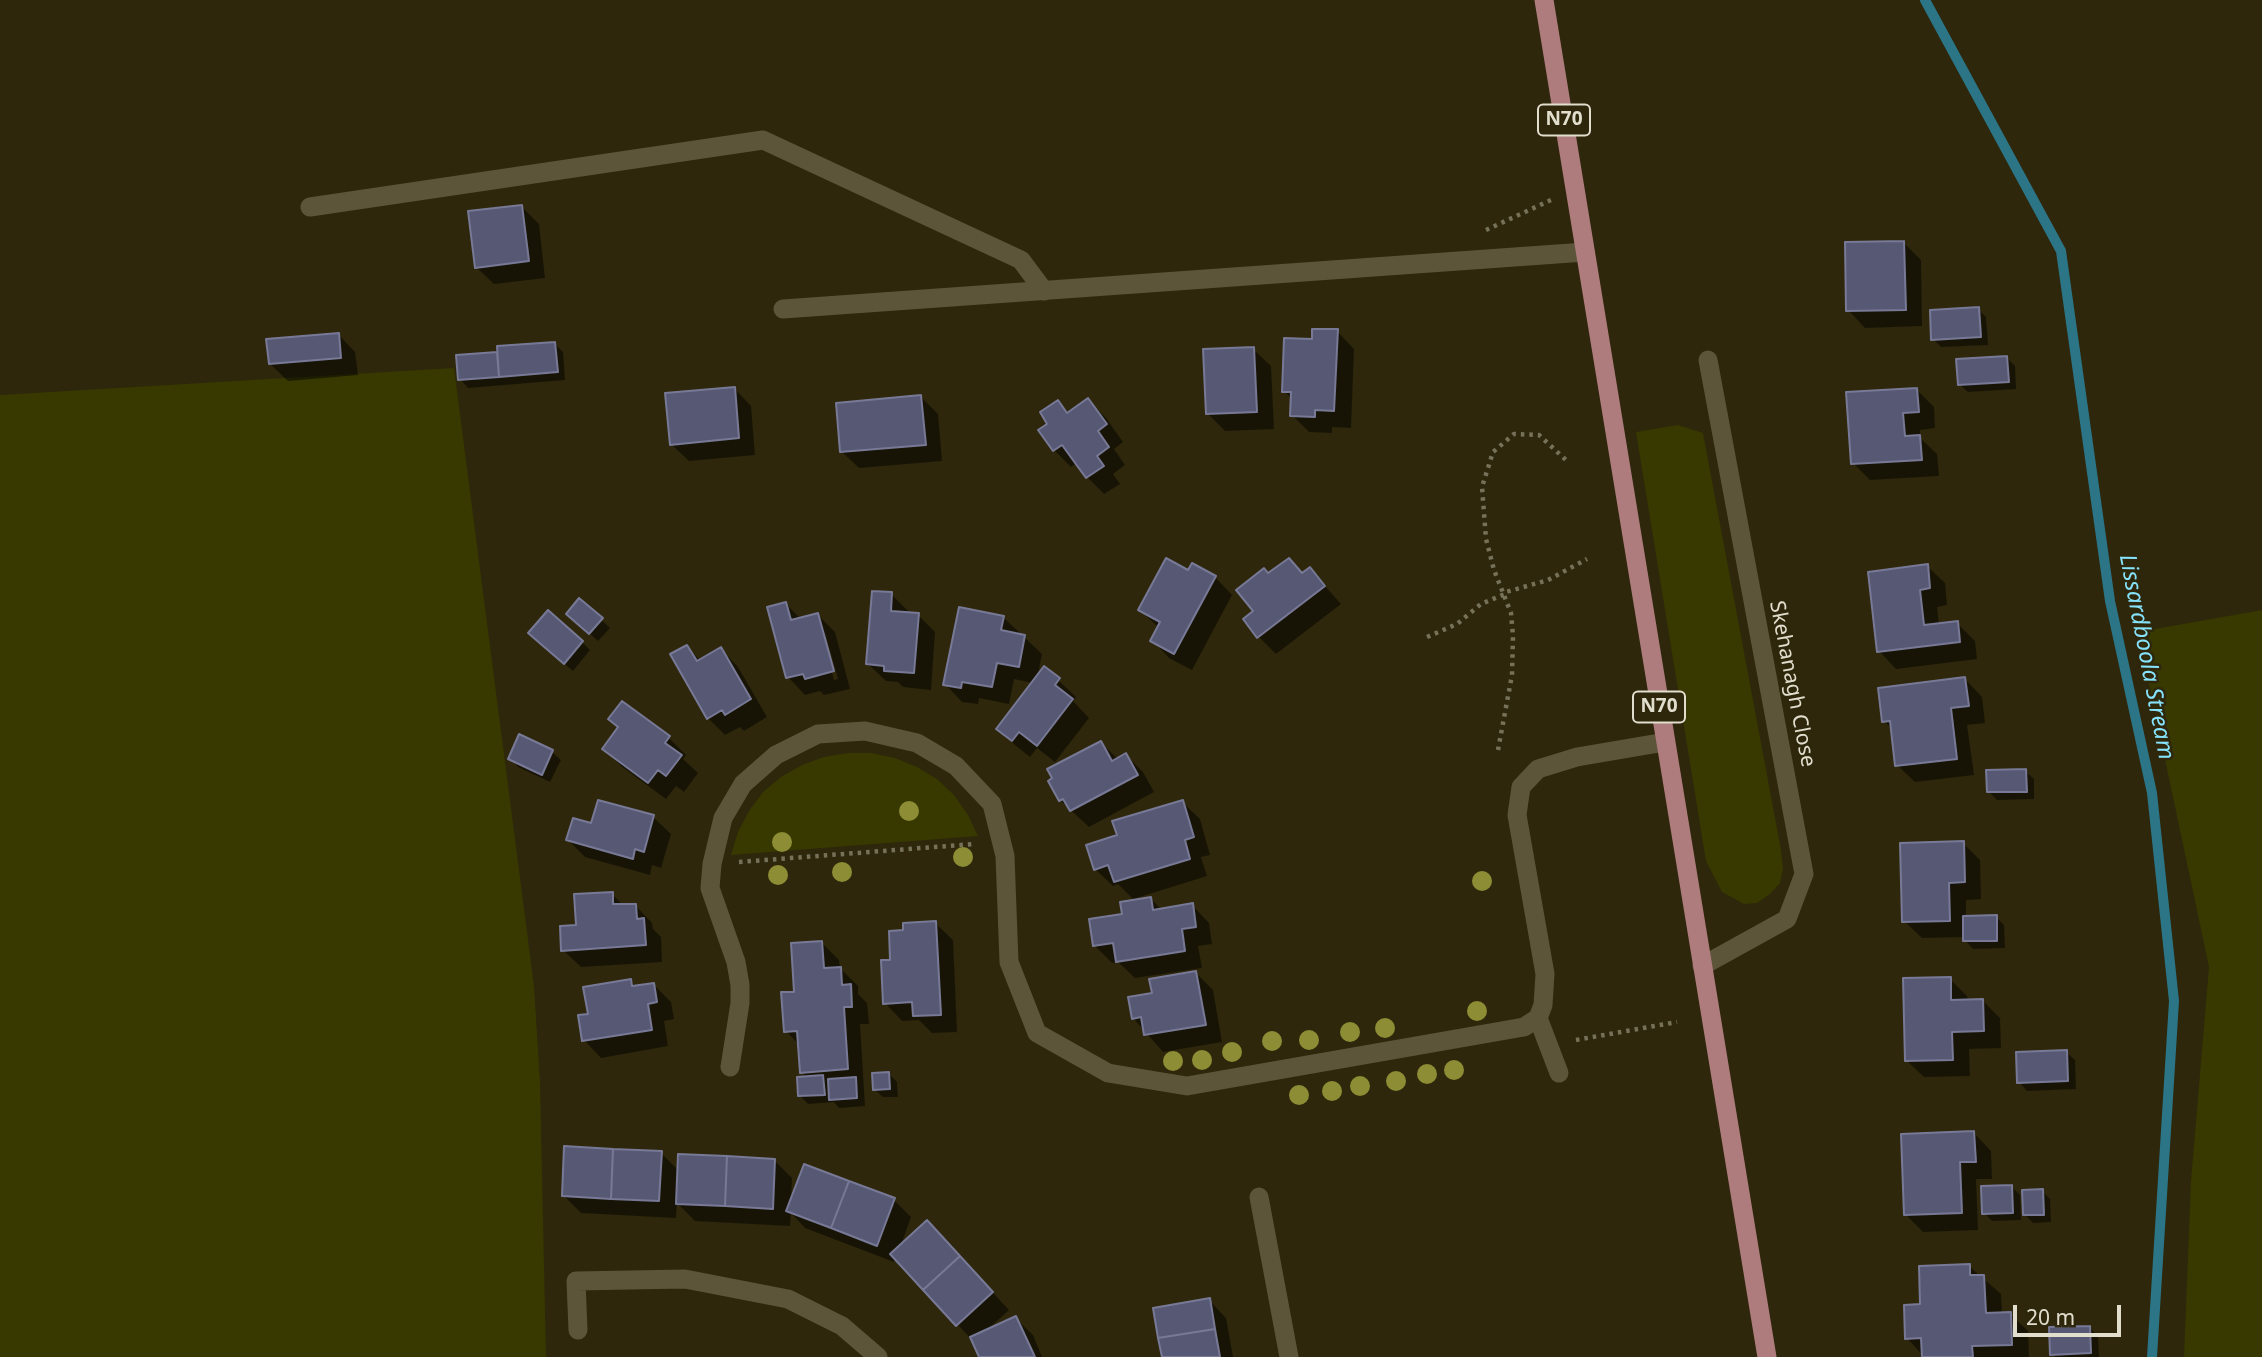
<!DOCTYPE html>
<style>
body{margin:0}
#map{position:relative;width:2262px;height:1357px;overflow:hidden;background:#2e270b;font-family:"Noto Sans",sans-serif}
canvas{display:block}
.scale{position:absolute;left:2013px;top:1305px;width:108px;height:32px;box-sizing:border-box;border:4px solid #e2dece;border-top:0;padding-left:9px;font-size:21px;line-height:24px;white-space:nowrap;color:#e2dece;-webkit-text-stroke:5px #2e270b;paint-order:stroke}
</style>
<div id="map">
<canvas width="2262" height="1357"></canvas>
<div class="scale">20 m</div>
</div>
<script>
const g = document.querySelector('canvas').getContext('2d');
g.lineJoin = 'round';
function paint(path, color) {
  g.fillStyle = color;
  g.fill(path, 'evenodd');
}
function poly(rows) {
  const path = new Path2D();
  for (const r of rows) {
    path.moveTo(r[0], r[1]);
    for (let i = 2; i < r.length; i += 2) path.lineTo(r[i], r[i + 1]);
  }
  return path;
}
function trace(path, color, width, dash) {
  g.strokeStyle = color;
  g.lineWidth = width;
  g.lineCap = dash ? 'butt' : 'round';
  g.setLineDash(dash || []);
  g.stroke(path);
}
function drawText(font, color, halo, rows, align = 'center') {
  g.font = font + ' "Noto Sans",sans-serif';
  g.lineWidth = 5;
  g.setLineDash([]);
  g.textBaseline = 'middle';
  g.strokeStyle = halo;
  g.fillStyle = color;
  for (const [text, x, y, turn = 0] of rows) {
    g.save();
    g.translate(x, y);
    g.rotate((+turn || 0) * Math.PI / 180);
    g.textAlign = isNaN(turn) ? turn : align;
    if (halo) g.strokeText(text, 0, 0);
    g.fillText(text, 0, 0);
    g.restore();
  }
}
paint(poly([
 [454,368,534,986,540,1082,546,1357,0,1357,0,395],
 [1678,425,1703,433,1781,850,1783,869,1780,883,1770,894,1757,903,1744,904,1722,892,1706,861,1636,432],
 [2262,610,2262,1357,2184,1357,2191,1181,2209,967,2138,632],
 [848,753,871,753,895,758,917,767,937,779,954,795,968,815,978,836,731,855,738,832,749,811,763,792,781,777,802,765,824,757]
]), '#373900');
paint(poly([
 [521,206,539,224,545,278,494,284,476,267],
 [1904,243,1921,260,1922,326,1865,328,1848,310],
 [1978,309,1986,317,1988,345,1941,347,1933,339],
 [1337,331,1354,349,1351,428,1332,427,1332,433,1309,432,1292,415,1293,400,1284,391,1313,341],
 [338,334,355,352,358,375,288,381,270,364],
 [555,344,563,352,565,380,468,388,460,379,458,357,499,354],
 [1253,349,1271,366,1274,429,1225,431,1208,414],
 [2007,358,2015,366,2016,389,1968,392,1959,384],
 [734,388,751,406,755,455,689,461,671,444],
 [1917,390,1934,407,1935,428,1920,430,1920,438,1937,454,1939,476,1870,480,1853,463],
 [921,397,938,414,942,461,859,468,841,451],
 [1088,400,1106,418,1123,442,1114,449,1125,465,1113,474,1120,484,1104,494,1087,477,1077,463,1071,467,1054,450,1050,424,1057,402,1069,414],
 [1927,566,1945,583,1947,605,1937,607,1939,625,1957,623,1975,641,1977,659,1896,669,1879,651],
 [1310,569,1341,604,1276,654,1259,637,1255,611,1269,575,1303,574],
 [1189,573,1215,577,1232,595,1192,670,1169,658,1152,640,1159,628,1140,610],
 [891,594,908,611,908,614,918,615,935,632,931,690,903,687,898,682,886,681,868,664],
 [580,600,610,628,598,641,576,622],
 [786,604,801,619,818,615,835,632,850,689,824,695,820,691,805,695,788,677],
 [822,633,825,633,838,679,834,680],
 [1003,617,1042,654,1037,679,1058,680,1076,697,1073,701,1089,718,1055,762,1037,748,1030,757,1016,746,999,729,1033,683,1014,679,1009,704,979,698,978,704,962,702,945,684],
 [538,641,582,642,590,650,573,671],
 [687,647,701,661,721,649,738,667,767,717,744,731,740,727,725,735,708,718],
 [1965,679,1982,697,1985,723,1967,725,1974,775,1915,782,1897,765,1893,730,1884,721],
 [610,719,669,738,686,755,683,759,698,773,684,792,676,786,666,799,621,766,604,749,619,728],
 [1101,743,1118,759,1126,755,1143,772,1154,792,1089,827,1060,800],
 [552,752,561,760,550,782,518,767,510,758],
 [2025,771,2034,779,2034,799,1997,800,1989,792],
 [1182,802,1200,819,1210,855,1201,857,1207,876,1133,899,1118,884,1113,886,1095,869,1119,836],
 [653,817,671,834,661,868,652,865,650,875,585,857,568,840,592,825],
 [1963,843,1980,860,1981,899,1966,900,1966,918,1996,917,2004,925,2005,948,1973,949,1965,940,1965,937,1922,938,1904,921],
 [612,894,624,906,635,905,652,923,653,929,661,937,662,962,581,967,563,950,578,927],
 [1151,899,1162,910,1192,905,1209,923,1212,944,1198,946,1202,968,1135,978,1118,962,1112,963,1095,946,1124,916],
 [935,923,953,940,957,1032,932,1033,919,1020,902,1021,885,1003],
 [822,943,839,960,840,968,858,986,858,994,867,1003,869,1024,860,1024,865,1106,839,1108,834,1102,808,1104,800,1096,807,1078,802,1072,800,1046,786,1031,796,993],
 [1196,973,1213,990,1222,1042,1163,1052,1133,1018,1154,994],
 [1950,979,1967,996,1968,1001,1982,1000,2000,1018,2001,1048,1969,1049,1970,1076,1924,1077,1906,1060],
 [630,981,637,987,654,985,671,1002,674,1019,664,1021,668,1046,601,1058,584,1040,590,1015],
 [2066,1052,2075,1060,2076,1089,2027,1091,2019,1082],
 [889,1074,897,1082,898,1097,883,1097,874,1089],
 [1974,1133,1991,1151,1992,1179,1976,1179,1978,1230,1923,1232,1906,1215],
 [661,1153,679,1171,775,1161,792,1178,791,1200,894,1200,911,1217,900,1248,944,1240,1009,1310,987,1330,1015,1318,1033,1335,1042,1357,981,1357,973,1341,896,1258,894,1262,805,1228,791,1213,790,1226,695,1221,677,1203,676,1218,581,1213,564,1196],
 [2012,1187,2020,1195,2021,1220,1992,1221,1984,1213],
 [2042,1191,2050,1199,2051,1222,2033,1223,2025,1215],
 [1969,1266,2001,1294,2002,1314,2010,1314,2028,1331,2029,1357,1924,1357,1907,1338,1922,1306],
 [1209,1300,1226,1318,1233,1357,1164,1357],
 [2089,1327,2098,1336,2099,1357,2055,1357,2052,1354]
]), '#0007');
trace(poly([
 [1925,0,2061,251,2110,601,2152,793,2174,1001,2152,1357]
]), '#2b7587', 10);
const building = poly([
 [522,205,529,261,475,268,468,211,522,205],
 [1904,241,1906,310,1846,311,1845,242,1904,241],
 [1979,307,1981,337,1931,340,1930,310,1979,307],
 [1312,329,1338,329,1334,411,1315,410,1315,417,1290,416,1291,392,1282,392,1284,338,1312,339,1312,329],
 [339,333,341,358,269,364,266,339,339,333],
 [555,342,558,372,499,377,497,346,555,342],
 [1254,347,1257,412,1206,414,1203,349,1254,347],
 [497,352,499,377,458,380,456,355,497,352],
 [2007,356,2009,382,1958,385,1956,359,2007,356],
 [735,387,739,438,670,445,665,393,735,387],
 [1917,388,1919,412,1903,413,1905,436,1920,435,1922,460,1851,464,1846,392,1917,388],
 [921,395,926,445,840,452,836,403,921,395],
 [1088,398,1107,424,1098,431,1109,447,1097,456,1104,466,1086,478,1062,445,1053,451,1038,430,1047,424,1040,412,1058,400,1067,413,1088,398],
 [1166,558,1188,570,1192,563,1216,576,1174,654,1150,641,1160,622,1138,610,1166,558],
 [1289,558,1302,573,1310,567,1325,586,1257,638,1243,619,1253,611,1236,590,1264,568,1268,573,1289,558],
 [1928,564,1930,588,1920,590,1924,625,1958,621,1960,642,1877,652,1868,572,1928,564],
 [872,591,892,592,891,611,919,613,914,673,884,671,884,666,866,664,872,591],
 [579,598,603,618,589,634,566,614,579,598],
 [786,602,791,620,818,613,834,671,805,679,803,674,786,678,767,607,786,602],
 [959,607,1004,616,1001,630,1025,635,1019,667,997,663,992,687,962,682,961,688,943,685,959,607],
 [548,610,583,641,564,664,528,633,548,610],
 [687,645,697,661,721,647,751,699,725,715,722,710,707,719,670,654,687,645],
 [1044,666,1060,678,1055,685,1073,699,1037,746,1019,732,1012,741,996,729,1044,666],
 [1965,677,1969,706,1951,708,1957,759,1895,766,1890,721,1882,722,1878,688,1965,677],
 [622,701,670,736,665,743,682,755,666,776,658,770,648,783,602,749,618,727,608,719,622,701],
 [519,734,553,750,542,775,508,759,519,734],
 [1101,741,1112,761,1126,753,1138,775,1070,811,1063,799,1059,801,1048,781,1052,778,1047,769,1101,741],
 [2026,769,2027,792,1987,792,1986,770,2026,769],
 [598,800,654,815,644,852,635,849,633,859,566,840,573,818,591,823,598,800],
 [1183,800,1194,837,1185,840,1190,859,1114,882,1108,865,1094,870,1086,845,1117,835,1112,821,1183,800],
 [1964,841,1965,882,1949,883,1950,921,1902,922,1900,843,1964,841],
 [613,892,613,904,636,904,637,919,644,918,646,945,561,951,560,926,576,925,574,894,613,892],
 [1151,897,1153,910,1193,903,1196,927,1182,929,1185,951,1116,962,1113,943,1093,946,1089,919,1122,914,1120,902,1151,897],
 [1997,915,1997,941,1963,941,1963,916,1997,915],
 [936,921,941,1015,913,1016,912,1002,883,1004,881,960,890,960,889,931,903,930,903,923,936,921],
 [822,941,824,968,841,967,842,985,851,984,852,1007,844,1007,848,1069,800,1073,797,1031,784,1032,781,992,794,992,791,943,822,941],
 [1196,971,1206,1025,1144,1035,1141,1017,1132,1019,1128,997,1152,993,1149,979,1196,971],
 [1951,977,1951,1000,1983,999,1984,1031,1952,1032,1953,1060,1905,1061,1903,978,1951,977],
 [631,979,632,986,654,983,657,1002,648,1004,652,1030,582,1041,578,1015,588,1014,583,987,631,979],
 [2067,1050,2068,1081,2017,1083,2016,1052,2067,1050],
 [889,1072,890,1089,873,1090,872,1073,889,1072],
 [823,1075,825,1095,798,1096,797,1077,823,1075],
 [856,1077,857,1098,829,1100,828,1079,856,1077],
 [1974,1131,1976,1162,1960,1162,1962,1213,1904,1215,1901,1134,1974,1131],
 [564,1146,613,1149,611,1199,562,1196,564,1146],
 [613,1149,662,1151,659,1201,611,1199,613,1149],
 [678,1154,727,1156,725,1206,676,1204,678,1154],
 [727,1156,775,1159,773,1209,725,1206,727,1156],
 [804,1164,849,1181,831,1228,786,1211,804,1164],
 [849,1181,895,1198,877,1246,831,1228,849,1181],
 [2012,1185,2013,1213,1982,1214,1981,1186,2012,1185],
 [2043,1189,2044,1215,2023,1215,2022,1190,2043,1189],
 [927,1220,960,1256,923,1290,890,1254,927,1220],
 [960,1256,993,1292,956,1326,923,1290,960,1256],
 [1970,1264,1970,1275,1984,1275,1986,1313,2011,1312,2012,1345,1972,1346,1973,1357,1922,1357,1921,1338,1905,1339,1904,1305,1920,1304,1919,1266,1970,1264],
 [1210,1298,1215,1329,1158,1338,1153,1308,1210,1298],
 [1016,1316,1035,1357,979,1357,970,1337,1016,1316],
 [2090,1326,2091,1353,2050,1355,2049,1327,2090,1326],
 [1215,1329,1220,1357,1162,1357,1158,1338,1215,1329]
]);
paint(building, '#575974');
trace(building, '#777996', 2);
trace(poly([
 [1486,230,1551,200],
 [1427,637,1457,624,1481,604,1505,594,1506,592,1548,580,1587,559],
 [1498,750,1512,675,1513,636,1511,613,1494,570,1486,539,1482,487,1493,452,1514,434,1539,435,1567,461],
 [739,862,974,844],
 [1576,1040,1677,1022]
]), '#767159', 4.5, [3.5, 5]);
trace(poly([
 [1538,1018,1559,1073]
]), '#5c5539', 19);
trace(poly([
 [310,207,763,140,1021,260,1044,291],
 [783,309,1585,252],
 [1702,966,1787,919,1804,874,1708,360],
 [730,1067,740,1003,740,985,736,962,710,888,712,864,723,818,743,784,776,755,818,734,865,731,917,743,956,766,992,804,1005,856,1009,962,1037,1033,1108,1073,1187,1086,1524,1027,1538,1018,1543,1005,1545,974,1517,815,1521,787,1538,769,1577,757,1665,742],
 [1259,1197,1289,1357],
 [578,1330,576,1281,685,1279,788,1299,842,1326,878,1357]
]), '#5c5539', 19);
trace(poly([
 [1544,0,1767,1357]
]), '#af7c7e', 19);
g.fillStyle = '#8c8d35';
for (const [x, y] of [
 [909,811],
 [782,842],
 [963,857],
 [842,872],
 [778,875],
 [1482,881],
 [1477,1011],
 [1385,1028],
 [1350,1032],
 [1309,1040],
 [1272,1041],
 [1232,1052],
 [1202,1060],
 [1173,1061],
 [1454,1070],
 [1427,1074],
 [1396,1081],
 [1360,1086],
 [1332,1091],
 [1299,1095]
]) {
  g.beginPath();
  g.arc(x, y, 10, 0, 2 * Math.PI);
  g.fill();
}
for (const [x, y, w] of [
 [1564,120,52],
 [1659,707,52]
]) {
  const box = new Path2D();
  box.roundRect(x - w / 2, y - 15.5, w, 31, 5);
  g.fillStyle = '#2e270b';
  g.fill(box);
  trace(box, '#e2dece', 2);
}
drawText('bold 19px', '#e2dece', null, [
 ["N70",1564,120],
 ["N70",1659,707]
]);
drawText('21px', '#e2dece', '#2e270b', [
 ["Skehanagh Close",1792,684,79]
]);
drawText('italic 23px', '#86e3fb', '#2e270b', [
 ["Lissardboola Stream",2146,657,79]
]);
</script>
